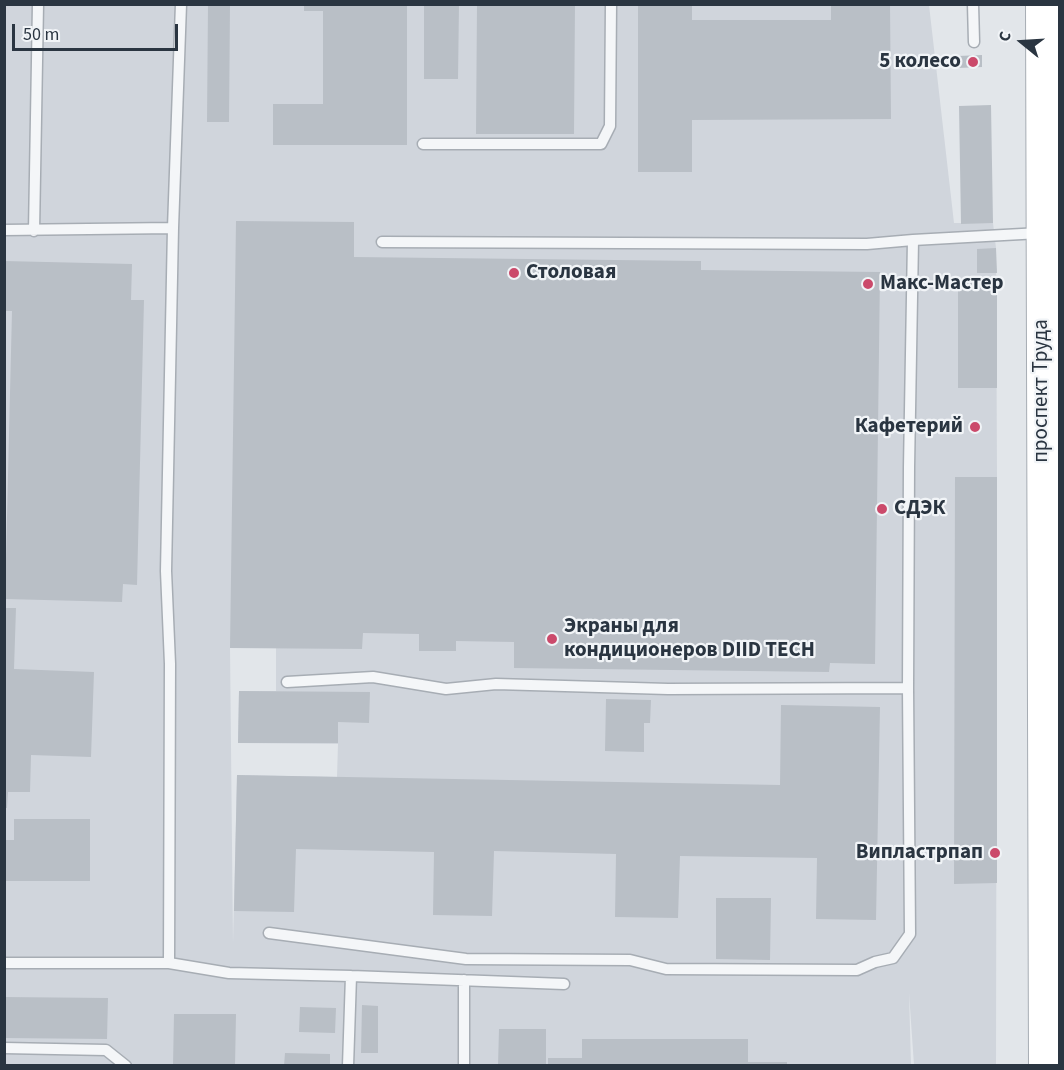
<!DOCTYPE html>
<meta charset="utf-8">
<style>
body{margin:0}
#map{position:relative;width:1064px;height:1070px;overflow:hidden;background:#e2e6ea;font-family:"Source Sans 3",sans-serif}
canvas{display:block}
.frame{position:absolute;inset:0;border:6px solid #2a3541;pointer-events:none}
.north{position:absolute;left:992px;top:12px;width:60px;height:60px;-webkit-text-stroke:4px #f1f4f7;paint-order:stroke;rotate:288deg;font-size:16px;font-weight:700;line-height:24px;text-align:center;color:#2a3541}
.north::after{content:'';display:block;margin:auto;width:21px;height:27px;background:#2a3541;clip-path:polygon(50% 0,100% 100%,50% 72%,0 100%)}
.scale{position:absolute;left:12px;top:24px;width:166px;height:27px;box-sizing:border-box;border:3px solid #2a3541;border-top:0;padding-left:8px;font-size:18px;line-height:21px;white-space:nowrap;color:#2a3541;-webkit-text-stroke:4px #f1f4f7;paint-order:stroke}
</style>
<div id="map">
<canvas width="1064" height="1070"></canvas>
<div class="frame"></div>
<div class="north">С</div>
<div class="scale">50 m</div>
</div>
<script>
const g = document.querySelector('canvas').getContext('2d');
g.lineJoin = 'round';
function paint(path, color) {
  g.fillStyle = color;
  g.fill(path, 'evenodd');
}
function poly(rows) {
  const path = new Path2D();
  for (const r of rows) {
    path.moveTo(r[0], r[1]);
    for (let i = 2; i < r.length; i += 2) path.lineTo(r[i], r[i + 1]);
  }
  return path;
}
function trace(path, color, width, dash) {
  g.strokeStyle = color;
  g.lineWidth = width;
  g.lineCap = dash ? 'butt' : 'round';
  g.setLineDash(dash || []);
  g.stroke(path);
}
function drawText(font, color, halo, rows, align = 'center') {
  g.font = font + ' "Source Sans 3",sans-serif';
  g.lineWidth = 4.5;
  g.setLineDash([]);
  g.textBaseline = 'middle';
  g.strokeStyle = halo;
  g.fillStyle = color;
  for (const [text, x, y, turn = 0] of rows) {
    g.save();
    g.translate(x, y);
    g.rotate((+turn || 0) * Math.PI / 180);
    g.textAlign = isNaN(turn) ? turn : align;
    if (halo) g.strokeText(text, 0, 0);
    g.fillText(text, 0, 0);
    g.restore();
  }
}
paint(poly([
 [5,5,929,5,954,223,993,223,996,248,997,477,996,1065,914,1065,909,993,911,1065,5,1066],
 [230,648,276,648,276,691,239,691,238,743,338,744,337,777,237,775,233,943]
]), '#d0d5dc');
paint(poly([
 [208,4,230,4,229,122,207,122],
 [304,4,407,4,407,145,273,145,273,104,323,104,323,11,304,11],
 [424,4,459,4,458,79,424,79],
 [477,4,575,4,574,134,476,134],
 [638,4,692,4,692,20,831,20,831,4,890,4,891,119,692,120,692,172,638,172],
 [982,55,982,67,958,68,958,56],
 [991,105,993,223,961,224,959,106],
 [236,221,354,222,354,257,701,261,701,270,880,272,875,664,830,663,829,672,514,668,514,642,456,641,456,651,419,651,419,634,363,633,362,649,230,648],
 [996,248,997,273,977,273,977,249],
 [4,261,132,264,131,300,144,300,137,585,123,584,122,602,5,599,12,311,4,311],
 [958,281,997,281,997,388,958,388],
 [955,477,997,477,997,883,954,884],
 [4,608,16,608,14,669,94,672,91,757,31,755,30,792,8,792,7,808,4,808],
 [239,691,370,692,369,723,338,722,338,743,238,743],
 [606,699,651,700,650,723,644,723,644,752,605,751],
 [781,705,880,707,876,920,816,919,817,858,680,856,678,918,615,917,616,854,494,851,492,916,433,915,434,852,296,849,294,912,234,911,237,775,780,785],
 [14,819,90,819,90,881,4,881,4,840,14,840],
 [716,898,771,898,770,960,716,959],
 [4,997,108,998,107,1039,4,1038],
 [362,1005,378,1006,378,1053,361,1053],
 [300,1007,336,1008,335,1033,299,1032],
 [174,1014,236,1014,235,1066,173,1066],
 [499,1029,546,1029,546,1066,498,1066],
 [582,1039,748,1039,748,1062,787,1062,787,1066,548,1066,548,1058,582,1058],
 [285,1053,330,1054,330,1066,284,1066]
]), '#b9bfc6');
const lane = poly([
 [973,4,974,42],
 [423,144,601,144,610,126,611,4],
 [4,230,173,228],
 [34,231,38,4],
 [382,242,867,244,913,240],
 [287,682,373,677,446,689,496,684,668,689,908,688],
 [269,933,466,959,630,960,666,969,857,970,875,962,893,958,910,934,908,688,909,467,913,240,1040,233],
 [4,963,169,963,229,973,351,976,564,984],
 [169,963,170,664,166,571,173,228,181,4],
 [4,1048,106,1050,126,1066],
 [348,1066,351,976],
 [464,1066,464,980]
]);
const secondary = poly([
 [1042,4,1045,1066]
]);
trace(lane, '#a7adb4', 13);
trace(secondary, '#a7adb4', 34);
trace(lane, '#f4f6f8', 10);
trace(secondary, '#fff', 32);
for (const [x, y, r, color] of [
 [973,62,6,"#cb4a6b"],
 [514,273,6,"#cb4a6b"],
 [868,284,6,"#cb4a6b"],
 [975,427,6,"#cb4a6b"],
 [882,509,6,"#cb4a6b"],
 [552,639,6,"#cb4a6b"],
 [995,853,6,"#cb4a6b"]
]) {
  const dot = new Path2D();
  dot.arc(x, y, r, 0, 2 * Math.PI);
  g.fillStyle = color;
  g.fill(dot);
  trace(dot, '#f1f4f7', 2);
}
drawText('bold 21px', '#2a3541', '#f1f4f7', [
 ["5 колесо",961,62,"right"],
 ["Столовая",526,273],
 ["Макс-Мастер",880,284],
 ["Кафетерий",963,427,"right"],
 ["СДЭК",894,509],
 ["Экраны для",564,627],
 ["кондиционеров DIID TECH",564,651],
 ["Випластрпап",983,853,"right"]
], 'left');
drawText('21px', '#2a3541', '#f1f4f7', [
 ["проспект Труда",1042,391,-90]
]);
</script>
